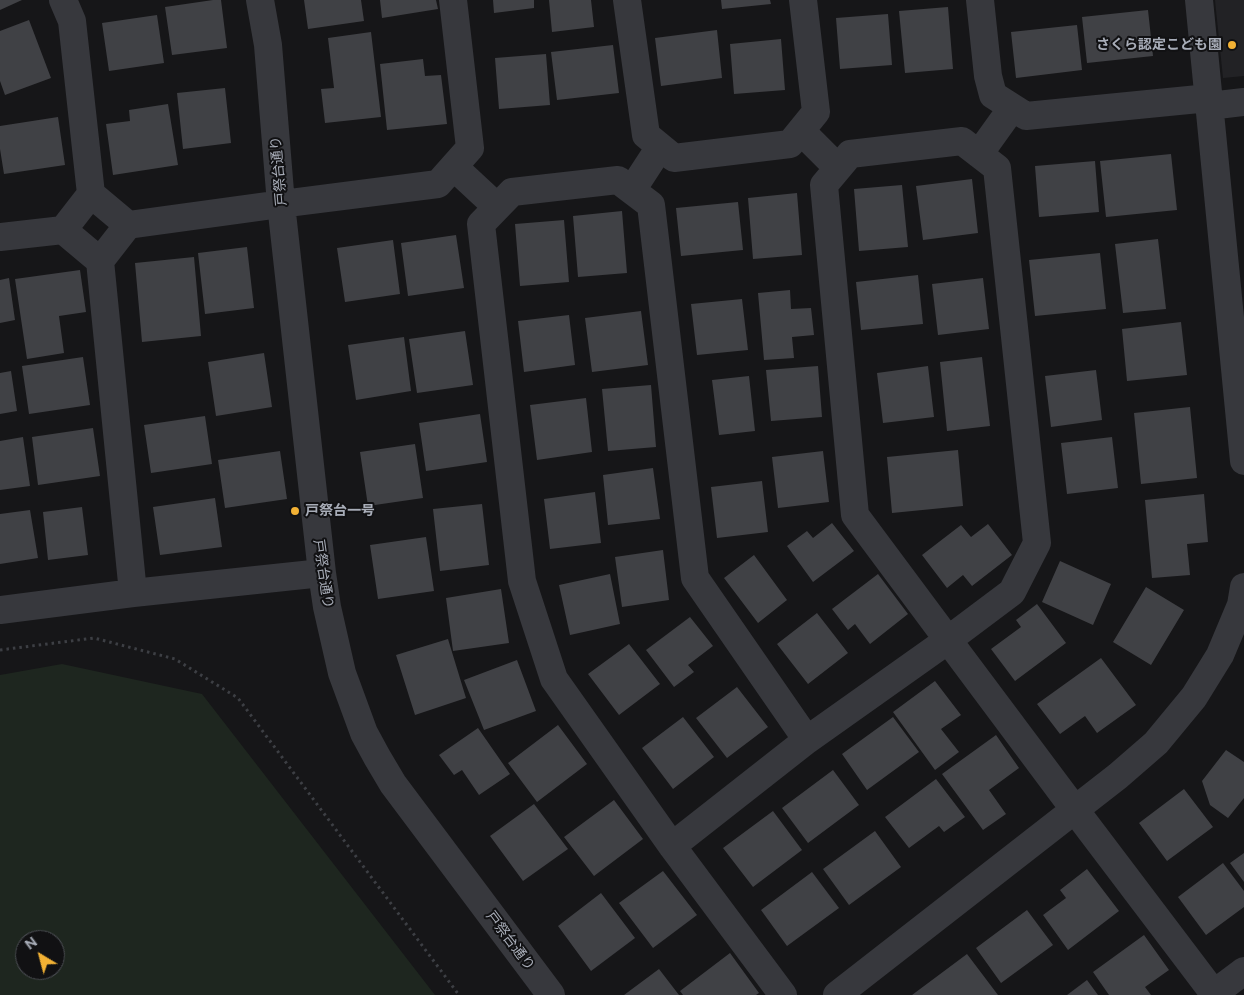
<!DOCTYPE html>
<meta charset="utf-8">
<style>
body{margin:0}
#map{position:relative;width:1244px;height:995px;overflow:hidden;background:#161618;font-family:Figtree,sans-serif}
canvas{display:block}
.north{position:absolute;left:15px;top:930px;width:50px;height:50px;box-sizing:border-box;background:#111113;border:1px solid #4d4f55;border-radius:50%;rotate:323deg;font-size:14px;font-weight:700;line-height:20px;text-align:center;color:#a8adb8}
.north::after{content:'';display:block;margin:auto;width:18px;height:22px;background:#f2b134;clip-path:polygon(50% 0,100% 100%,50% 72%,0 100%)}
</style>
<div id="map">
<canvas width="1244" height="995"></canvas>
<div class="north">N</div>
</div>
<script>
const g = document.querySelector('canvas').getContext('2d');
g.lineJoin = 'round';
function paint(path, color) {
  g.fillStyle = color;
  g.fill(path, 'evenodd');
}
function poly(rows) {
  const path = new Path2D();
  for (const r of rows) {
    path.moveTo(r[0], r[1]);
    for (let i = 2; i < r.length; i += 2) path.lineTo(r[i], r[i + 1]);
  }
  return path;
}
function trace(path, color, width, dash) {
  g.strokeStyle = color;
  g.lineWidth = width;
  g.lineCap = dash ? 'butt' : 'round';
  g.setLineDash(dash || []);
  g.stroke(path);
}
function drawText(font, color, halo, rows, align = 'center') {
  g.font = font + ' Figtree,"Noto Sans JP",sans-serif';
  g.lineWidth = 4;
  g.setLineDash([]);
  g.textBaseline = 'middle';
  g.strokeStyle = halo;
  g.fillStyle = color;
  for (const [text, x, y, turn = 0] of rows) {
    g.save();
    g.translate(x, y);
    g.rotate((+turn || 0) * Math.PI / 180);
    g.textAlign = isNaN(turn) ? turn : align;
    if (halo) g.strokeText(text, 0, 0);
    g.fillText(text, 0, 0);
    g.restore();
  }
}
paint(poly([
 [1215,0,1244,0,1244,76,1223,78]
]), '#222225');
paint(poly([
 [62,664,202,694,435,995,0,995,0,675],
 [25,940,55,940,55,970,25,970]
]), '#1e261f');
paint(poly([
 [0,0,22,0,0,10],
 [213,0,221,0,227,48,172,55,165,7],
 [304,0,361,0,364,21,308,29],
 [380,0,436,0,438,9,382,18],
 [493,0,534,0,534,8,494,13],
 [549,0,591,0,594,27,552,32],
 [721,0,770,0,771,4,722,9],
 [948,7,953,69,905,73,899,11],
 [1148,10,1153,56,1087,63,1082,17],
 [888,14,892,65,840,69,836,18],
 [157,15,164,63,109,71,102,23],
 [29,20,51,78,5,95,0,81,0,31],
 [1077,25,1082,70,1016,78,1011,32],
 [717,30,722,78,661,86,655,38],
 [371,32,381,117,325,123,321,89,334,88,328,38],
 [781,39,785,90,734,94,730,44],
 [613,45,619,93,557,100,551,52],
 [546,54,550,105,499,109,495,58],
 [423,59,425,76,441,75,447,124,387,130,380,64],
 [225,88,231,143,183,149,177,93],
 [168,104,178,165,113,175,106,124,130,121,129,110],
 [58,117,65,165,4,174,0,149,0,126],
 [1171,154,1177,210,1106,217,1100,161],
 [1095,161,1099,212,1039,217,1035,166],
 [972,179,978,233,923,240,916,186],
 [902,185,908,247,859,251,854,189],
 [797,193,802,255,753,259,748,198],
 [738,202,743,250,681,256,676,208],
 [622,211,627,273,578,277,573,216],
 [564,220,569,282,520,286,515,224],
 [456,235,464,288,408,296,401,243],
 [1158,239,1166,309,1123,313,1115,244],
 [393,240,400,294,345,302,337,248],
 [247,247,254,308,205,314,198,253],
 [1100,253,1106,309,1035,316,1029,260],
 [194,257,201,336,142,342,135,263],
 [80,270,86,312,59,316,64,353,27,359,15,279],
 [918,275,923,324,861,330,856,282],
 [9,278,15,320,0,323,0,280],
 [983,278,989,329,938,335,932,284],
 [790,290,791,309,811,308,814,335,792,337,794,358,764,360,758,293],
 [742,299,748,350,697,355,691,304],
 [641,311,648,365,592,372,585,318],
 [569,315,575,365,524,372,518,321],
 [1181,322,1187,375,1127,381,1122,329],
 [465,331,473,385,417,393,409,339],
 [404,337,411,391,356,400,348,345],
 [264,353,272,407,216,416,208,362],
 [83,357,90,405,29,414,22,366],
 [982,357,990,426,947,431,940,362],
 [818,366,822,417,771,421,766,370],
 [928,366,934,417,883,423,877,373],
 [1096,370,1102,420,1051,427,1045,376],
 [11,371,17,411,0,414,0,373],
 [749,376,755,431,719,435,712,380],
 [651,385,656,447,608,451,602,389],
 [586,398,592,452,537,460,530,405],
 [1190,407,1197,478,1141,484,1134,413],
 [480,414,487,462,426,471,419,423],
 [205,416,212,464,151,473,144,425],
 [93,428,100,476,38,485,32,437],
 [23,437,30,486,0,490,0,441],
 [1112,437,1118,488,1067,494,1061,443],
 [415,444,423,498,368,506,360,452],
 [958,450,963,506,892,513,887,457],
 [280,451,287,499,225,508,218,460],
 [823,451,829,502,778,508,772,457],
 [653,468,660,519,608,525,603,475],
 [762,481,768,532,717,538,711,487],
 [595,492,601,543,550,549,544,499],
 [1204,494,1208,542,1187,544,1190,575,1152,578,1145,500],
 [215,498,222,547,160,555,153,507],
 [482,504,489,565,440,571,433,509],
 [82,507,88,555,48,560,43,512],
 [30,510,38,558,0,564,0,514],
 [832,523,854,551,813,582,787,546,807,531,813,538],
 [988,524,1012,555,972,586,963,575,947,588,922,555,961,525,971,537],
 [426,537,434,591,378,599,370,545],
 [663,550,669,600,622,607,615,557],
 [754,555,787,600,758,623,724,578],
 [1060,561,1111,584,1093,625,1042,602],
 [610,574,620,624,570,635,559,585],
 [878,574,908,614,870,644,855,624,848,630,832,609],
 [1146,587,1184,610,1151,665,1113,642],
 [501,589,509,643,453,651,446,598],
 [1037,604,1066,643,1015,681,991,649,1021,627,1016,620],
 [817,613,848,653,808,684,777,644],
 [690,617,713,646,688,665,694,672,674,687,646,650],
 [448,639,466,698,415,715,396,655],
 [629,644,660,684,619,715,588,674],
 [1101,658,1136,705,1097,733,1085,716,1060,734,1037,704],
 [517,660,536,711,484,730,464,680],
 [935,681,961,715,941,729,959,752,935,770,893,712],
 [737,687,768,727,727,758,696,718],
 [683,717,714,757,673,789,642,748],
 [893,717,919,752,867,790,842,754],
 [558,725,587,764,537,802,508,763],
 [478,728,510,774,479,795,462,770,454,775,439,755],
 [996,735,1019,768,989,790,1006,814,983,830,942,774],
 [1226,750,1244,762,1244,798,1228,818,1210,805,1202,781],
 [833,770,859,805,808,843,782,808],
 [936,779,965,817,944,832,939,826,909,848,885,817],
 [1184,789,1213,827,1167,861,1139,823],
 [614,800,643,839,594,876,564,837],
 [534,804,568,849,523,881,490,836],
 [773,811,802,850,753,887,723,848],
 [875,831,901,867,849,905,823,869],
 [1244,853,1244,882,1230,863],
 [1223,863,1244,891,1244,907,1206,935,1178,897],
 [1087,869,1119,911,1068,950,1043,915,1066,898,1060,890],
 [663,871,697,915,653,948,619,903],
 [812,872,839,908,787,946,761,910],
 [601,893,635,938,591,971,558,926],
 [1027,910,1053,945,1001,983,976,948],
 [1144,935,1169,970,1145,987,1151,995,1109,995,1093,972],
 [730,953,759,993,756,995,683,995,680,991],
 [967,954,998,995,912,995],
 [659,969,679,995,624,995],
 [1087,980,1098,995,1067,995]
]), '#404145');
trace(poly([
 [0,650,94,638,175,659,238,698,459,995]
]), '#3d3f44', 3, [2.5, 4]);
trace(poly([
 [63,0,72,21,91,194,128,225],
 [260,0,268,45,281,204,322,573,327,607,342,673,364,733,377,757,393,784,551,995],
 [627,0,646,135,674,158,790,144,816,112,803,0],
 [980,0,988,76,993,95,1026,116,1209,98],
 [1199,0,1244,461],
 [1209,106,1244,102],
 [801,131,838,168],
 [979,154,1012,108],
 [454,167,497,207],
 [632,190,660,147],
 [63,230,100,261],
 [0,237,63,230,91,194],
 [133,593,100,261,128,225,281,204,438,184,470,148,453,0],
 [0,610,133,593,322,573],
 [672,846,807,740,948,640,1012,592,1037,543,997,168,962,141,850,154,824,185,855,515,948,640,1075,810,1215,995],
 [783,995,672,846,554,679,522,581,481,224,512,192,618,180,651,205,695,578,807,740],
 [837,995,1118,776,1156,743,1194,697,1220,655,1241,605,1244,587],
 [1212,995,1244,971]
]), '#37383d', 28);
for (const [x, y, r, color] of [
 [1232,45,5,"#f2b134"],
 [295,511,5,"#f2b134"]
]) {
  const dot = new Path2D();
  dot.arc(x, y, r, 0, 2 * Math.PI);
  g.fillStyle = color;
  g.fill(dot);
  trace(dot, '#111113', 2);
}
drawText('bold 14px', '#a8adb8', '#111113', [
 ["さくら認定こども園",1222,45],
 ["戸祭台一号",305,511,"left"]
], 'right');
drawText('14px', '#a8adb8', '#111113', [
 ["戸祭台通り",279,171,-95],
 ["戸祭台通り",323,574,82],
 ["戸祭台通り",510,941,53]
]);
</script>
